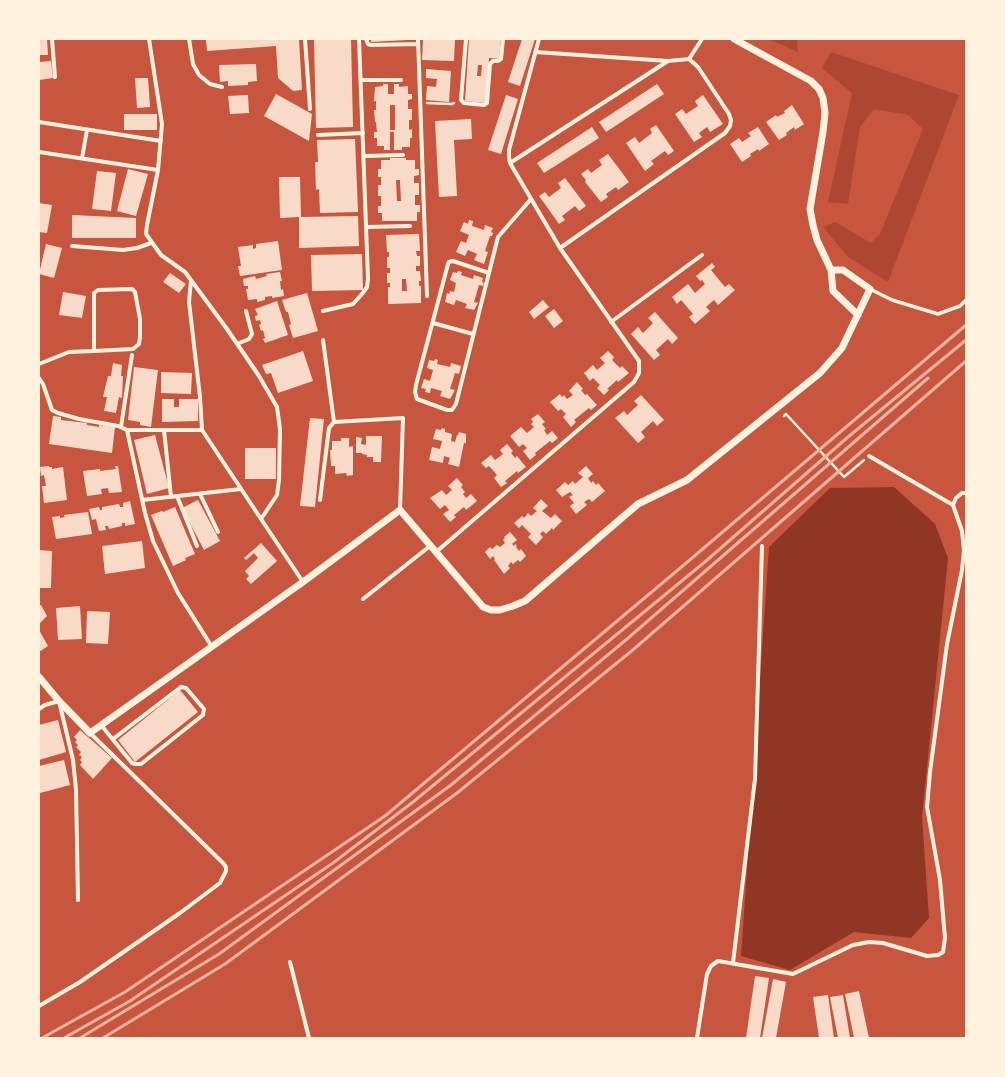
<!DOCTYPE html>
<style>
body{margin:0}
#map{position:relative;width:1005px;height:1077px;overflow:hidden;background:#c8553d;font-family:"Alegreya Sans",sans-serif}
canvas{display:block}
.frame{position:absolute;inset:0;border:40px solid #fff3e0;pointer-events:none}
</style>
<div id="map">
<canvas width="1005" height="1077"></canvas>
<div class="frame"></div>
</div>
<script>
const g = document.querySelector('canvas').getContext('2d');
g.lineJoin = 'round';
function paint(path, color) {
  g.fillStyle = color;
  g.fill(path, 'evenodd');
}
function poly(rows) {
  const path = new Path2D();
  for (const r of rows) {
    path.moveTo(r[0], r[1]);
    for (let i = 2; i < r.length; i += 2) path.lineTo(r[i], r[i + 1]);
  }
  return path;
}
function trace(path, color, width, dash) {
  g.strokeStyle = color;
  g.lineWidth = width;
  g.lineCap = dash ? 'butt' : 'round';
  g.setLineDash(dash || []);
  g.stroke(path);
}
paint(poly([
 [768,39,797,39,798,52],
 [831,52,959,95,888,282,848,257,823,227,835,222,871,243,880,234,923,129,908,115,874,109,860,127,848,204,828,202,852,93,822,68]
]), '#ae4732');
paint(poly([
 [894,487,935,524,948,558,922,817,929,918,911,938,854,932,790,970,741,956,769,547,830,488]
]), '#8f3625');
paint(poly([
 [39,39,47,39,48,55,39,55],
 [206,39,299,39,302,90,293,91,278,78,276,46,207,51],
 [314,39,351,39,353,127,316,128],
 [371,39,408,39,408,40,371,42],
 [423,39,455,39,454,61,422,60],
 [469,39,501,39,499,59,489,58,486,103,465,101],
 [478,65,482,65,481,76,477,76],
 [522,39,535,39,520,86,508,82],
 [51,61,53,78,39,80,39,62],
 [256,64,257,81,248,82,248,85,228,86,228,81,220,82,219,65],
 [426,69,451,71,449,102,426,100,427,86,436,87,437,79,426,78],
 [135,78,148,78,150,107,137,108],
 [383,84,388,84,388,94,394,94,394,84,399,84,399,87,408,86,408,94,412,94,412,99,408,100,408,109,412,109,412,120,409,120,409,130,412,129,412,138,410,138,410,147,402,147,402,150,394,150,394,132,390,132,390,150,384,150,384,146,377,146,377,138,374,138,374,132,377,132,376,122,375,122,374,110,376,110,376,101,374,101,375,87,383,86],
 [390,105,395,105,395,130,390,130],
 [657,84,664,94,606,132,599,122],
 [276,94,312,114,309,141,264,116],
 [248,95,249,113,230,114,228,96],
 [506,95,518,99,501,154,488,150],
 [703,95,723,124,710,132,707,127,699,133,702,137,694,142,675,114,682,109,686,114,698,106,695,101],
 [792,105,804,124,795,130,794,127,786,133,787,135,779,140,766,122,776,115,777,117,785,113,784,111],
 [124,114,157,114,157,130,124,130],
 [471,119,472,139,454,140,457,196,439,197,435,121],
 [656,125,674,151,668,155,665,151,651,161,654,164,645,171,626,143,635,137,639,143,652,133,650,129],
 [592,127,599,138,544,173,537,163],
 [758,127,769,144,759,151,758,149,750,154,751,156,742,162,730,144,739,138,742,142,751,136,748,133],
 [355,139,358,212,320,213,319,189,316,190,315,162,318,162,317,140],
 [608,154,629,182,618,190,616,187,606,194,608,197,601,202,585,182,586,180,581,174,588,169,591,173,602,165,599,160],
 [390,158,406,158,406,160,415,160,415,169,419,169,419,175,414,176,414,183,419,183,419,195,415,195,415,205,420,205,420,212,417,212,417,221,382,221,382,213,378,213,378,206,381,206,381,196,378,196,378,185,381,185,381,177,378,177,378,169,381,169,381,160,390,160],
 [396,180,400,180,401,201,397,201],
 [128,169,148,174,136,216,117,211],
 [97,171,116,173,111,211,92,209],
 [279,177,300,177,301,217,358,216,359,246,299,248,299,217,280,218],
 [565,178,586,206,579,211,575,206,562,216,565,220,559,224,539,196,545,192,549,197,561,188,558,183],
 [39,203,52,205,47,233,39,232],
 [72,215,136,218,136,238,72,238],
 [469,220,473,221,472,226,484,230,485,225,493,228,491,232,493,233,492,236,490,236,485,251,488,252,484,264,474,260,477,254,468,250,465,256,456,252,461,241,466,243,469,235,460,231,464,222,468,224],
 [419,234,420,251,416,251,417,256,420,256,420,266,416,266,416,271,420,271,421,281,419,281,419,286,421,286,421,303,388,304,388,287,390,287,390,283,387,283,387,273,390,273,390,268,387,268,387,257,389,257,389,252,387,252,386,235],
 [402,279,406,279,407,291,402,291],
 [278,241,282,270,240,276,238,266,241,266,238,247,253,245,253,249,256,248,256,244],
 [46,244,62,248,54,278,39,274],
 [362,254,363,290,312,291,311,255],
 [712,263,715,267,711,270,725,287,729,284,735,290,718,305,714,300,706,307,710,311,695,324,689,317,693,314,681,300,677,304,672,297,688,284,695,293,705,284,702,280,700,281,696,276],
 [458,271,462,272,461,275,473,279,474,275,483,278,482,282,484,283,483,286,479,285,474,302,478,303,474,310,465,308,467,304,456,300,454,305,445,302,447,293,449,294,450,291,454,292,456,283,450,280,453,272,457,273],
 [280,272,282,281,280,281,281,290,283,289,284,296,272,298,272,296,265,297,265,300,257,302,257,299,248,300,246,289,248,289,248,286,244,286,243,279,255,276,256,279,267,276,266,274],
 [170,273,186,284,179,293,163,282],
 [63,292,86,296,82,318,59,315],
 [307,293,318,331,293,338,289,325,291,324,288,312,286,312,282,300],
 [543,300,549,307,534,319,529,312],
 [277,301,288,335,265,343,263,339,265,338,263,330,261,331,259,325,261,324,260,320,256,321,255,316,258,315,255,309],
 [554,309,563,321,554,328,545,316],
 [655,312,678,338,672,344,668,339,656,350,660,355,654,360,631,334,638,327,643,333,653,323,648,318],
 [303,351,313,381,278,393,271,373,266,374,262,365],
 [608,351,614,357,612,360,620,368,622,366,629,373,618,382,617,380,607,389,609,390,604,395,597,388,600,385,593,378,590,381,584,373,593,365,597,370,605,363,600,358],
 [435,359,438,360,437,364,450,367,451,363,461,366,459,374,455,373,450,389,455,390,450,399,440,396,442,391,431,388,430,393,425,392,426,389,421,388,424,379,430,381,433,370,427,368,429,360,434,361],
 [113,363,122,365,121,376,123,376,122,398,119,397,116,413,104,411,107,397,103,397,108,376,111,376],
 [134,367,158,370,151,427,140,425,140,422,128,420],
 [161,372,192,373,191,394,161,393],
 [577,382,583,389,581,390,585,395,587,394,597,405,591,410,589,408,574,420,576,422,571,427,563,417,566,414,561,409,558,411,550,402,560,394,562,397,564,395,567,399,573,395,569,391],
 [641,395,664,420,657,426,653,421,641,432,645,437,638,443,615,418,624,411,627,415,638,405,634,401],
 [162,399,174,399,174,407,179,407,179,399,198,399,198,421,162,422],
 [538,414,545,422,542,424,546,429,544,430,547,435,552,431,558,438,552,443,550,441,535,453,536,455,530,460,523,451,527,448,523,444,519,447,510,436,521,427,527,433,534,427,531,424,533,422,531,419],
 [53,416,61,417,61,420,87,423,87,425,99,427,99,425,115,427,112,453,49,444],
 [310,418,324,419,315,507,300,506],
 [442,428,445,429,445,432,452,434,451,441,455,442,457,435,458,435,459,432,466,434,466,443,464,443,459,467,448,464,450,458,444,456,443,463,429,460,432,447,440,449,442,441,433,439,436,429,441,430],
 [155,435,169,488,147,494,134,440],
 [366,436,382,436,381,462,373,462,373,457,367,457,367,455,362,454,362,453,356,453,356,437,362,438,361,444,366,445],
 [341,438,349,438,349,447,353,446,353,475,347,476,346,473,335,474,335,466,331,466,330,450,332,450,332,441,341,441],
 [507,444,513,451,511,453,515,458,517,456,526,467,518,473,517,471,505,481,507,483,501,487,494,478,497,475,489,466,486,468,481,463,491,455,495,460,503,454,500,450],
 [245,448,276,448,276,479,245,479],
 [49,466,49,467,52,467,52,469,63,467,67,500,44,503,42,486,46,486,44,475,41,476,40,467],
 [115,466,118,466,122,492,109,493,108,488,101,489,102,494,87,496,83,471,100,469,100,471,116,469],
 [586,466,593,474,588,478,591,483,593,481,596,485,598,483,605,491,592,502,589,499,584,502,587,505,576,514,570,506,574,503,569,497,573,495,570,492,562,497,556,490,565,482,568,485,573,481,575,484,583,477,578,473],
 [457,478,463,485,461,487,465,492,463,494,466,498,471,494,477,501,466,510,464,507,454,515,456,517,450,522,443,514,449,510,445,505,440,509,430,498,442,490,446,495,452,490,448,486],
 [541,499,548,506,542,511,551,518,555,514,562,521,553,530,552,528,546,534,543,531,540,534,543,537,536,545,528,537,531,534,522,525,519,528,514,523,522,516,524,518,528,513,531,516,537,511,533,508],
 [198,500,220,541,204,550,182,508],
 [130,501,135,524,125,526,125,523,122,523,122,526,109,529,108,526,105,526,106,530,99,531,96,519,92,520,89,509,99,507,100,510,102,510,102,507,119,504,120,507,123,507,123,503],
 [175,507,195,554,185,558,186,560,173,566,151,515,162,511,163,512],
 [88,512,92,534,56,539,52,517,60,516,60,518,65,517,64,515],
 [510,532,517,540,512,544,514,546,515,544,517,546,516,547,519,551,521,549,526,556,520,562,518,560,513,564,511,562,508,566,510,568,504,574,494,560,495,559,493,556,490,559,485,552,490,547,492,549,497,545,500,547,505,543,503,540,505,538,504,537],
 [142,541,145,568,105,574,102,546],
 [261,543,277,561,251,584,246,579,249,576,245,571,258,558,254,553,246,560,244,558],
 [39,550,52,551,51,588,39,588],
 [41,605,47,616,39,624,39,606],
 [80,606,82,639,58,640,56,608],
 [87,611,110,612,108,644,86,643],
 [39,630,48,646,39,652],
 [180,690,198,712,135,762,118,740],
 [58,720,66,752,39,760,39,725],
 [80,730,112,758,93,779,80,765,82,762,80,760,82,757,79,755,81,752,76,747,78,745,75,742,77,740,74,737],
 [64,760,70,785,40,793,39,766],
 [755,976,769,978,760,1038,746,1038],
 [773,979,786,982,776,1038,762,1038],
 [859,991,869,1038,854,1038,845,994],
 [828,995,834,1038,819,1038,813,997],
 [843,995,850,1038,838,1038,830,997]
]), '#f7dbc8');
trace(poly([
 [427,103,452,104,454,103],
 [784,416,786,414,844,477,864,460]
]), '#fff3e0', 2.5);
trace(poly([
 [870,289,892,300,938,314,960,306,966,300]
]), '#fff3e0', 3.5);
trace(poly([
 [52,39,55,77],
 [149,39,162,124,158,170,147,225,146,234,161,255,185,272,227,329,259,376,277,407,280,429,279,480,277,495,261,519,303,582],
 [189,39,193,64,199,75,210,84,222,87],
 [305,39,310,109],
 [366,39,368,44,371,45,418,44],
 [418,39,427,296],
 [466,39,461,100,464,103,484,105,487,103,490,64,493,61,498,61,501,59,503,39],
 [539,39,509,150,509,158,510,163,560,248],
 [689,59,702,39],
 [361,80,401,80],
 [39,122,161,141],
 [318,135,363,133],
 [39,152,158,170],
 [364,156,403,155],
 [82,158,87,130],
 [510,163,668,61],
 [366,227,410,226],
 [72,246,123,250,137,248,151,243],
 [489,273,453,261,449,262,448,264,416,385,415,392,417,399,447,410,452,410,456,404,498,237,531,199],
 [191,280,189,302,200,397,202,430,261,519],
 [323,311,353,304,362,294,367,287,368,279,359,39],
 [611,322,702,255],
 [433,323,473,334],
 [237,344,249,339,252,334,246,311],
 [39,364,69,352,94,351,133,349,139,344,140,337,140,319,135,292,132,289,98,290,94,293,94,351],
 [39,378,43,384,52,410,58,413,79,419,118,426,127,430,202,430],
 [334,422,403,418,400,510],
 [121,427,132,355],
 [127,430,145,513,153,541,178,593,212,647],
 [164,430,171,497],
 [869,456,953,505],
 [200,494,218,532],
 [177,496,197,546],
 [142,500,241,489],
 [320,500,329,428,334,422,323,340],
 [436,552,634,382,639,373,639,361,560,248,725,133,730,126,731,120,729,114,698,67,689,59,668,61,535,52],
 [363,599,430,546],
 [39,709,45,705,59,701,73,760,76,789,78,900],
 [101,725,132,763,135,764,141,764,203,715,204,709,186,688,181,687,113,739],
 [290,962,309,1038],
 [733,963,755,779,762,546],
 [39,1006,80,982,180,913,220,883,226,871,226,867,223,863,90,733],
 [697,1038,707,974,711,966,718,961,793,974,853,945,869,942,883,943,927,956,938,955,943,952,945,938,940,880,927,807,930,772,947,644,962,570,964,550,962,531,953,505,956,498,962,493,966,493]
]), '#fff3e0', 4);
trace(poly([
 [831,270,833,291,858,315],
 [39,677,59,701,90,733,303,582,400,510,483,607,491,610,500,610,513,606,525,601,638,504,687,480,820,373,842,348,870,289,843,270,831,270,817,240,813,225,810,209,823,132,825,113,823,98,819,89,811,81,734,39]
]), '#fff3e0', 7);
trace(poly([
 [42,1038,125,992,385,816,685,564,966,325],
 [64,1038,130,1001,333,863,413,802,706,561,848,437,966,340],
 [80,1038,219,954,451,785,627,639,928,378],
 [103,1038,225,964,457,793,634,649,966,361]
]), '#e9b49f', 3);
</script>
